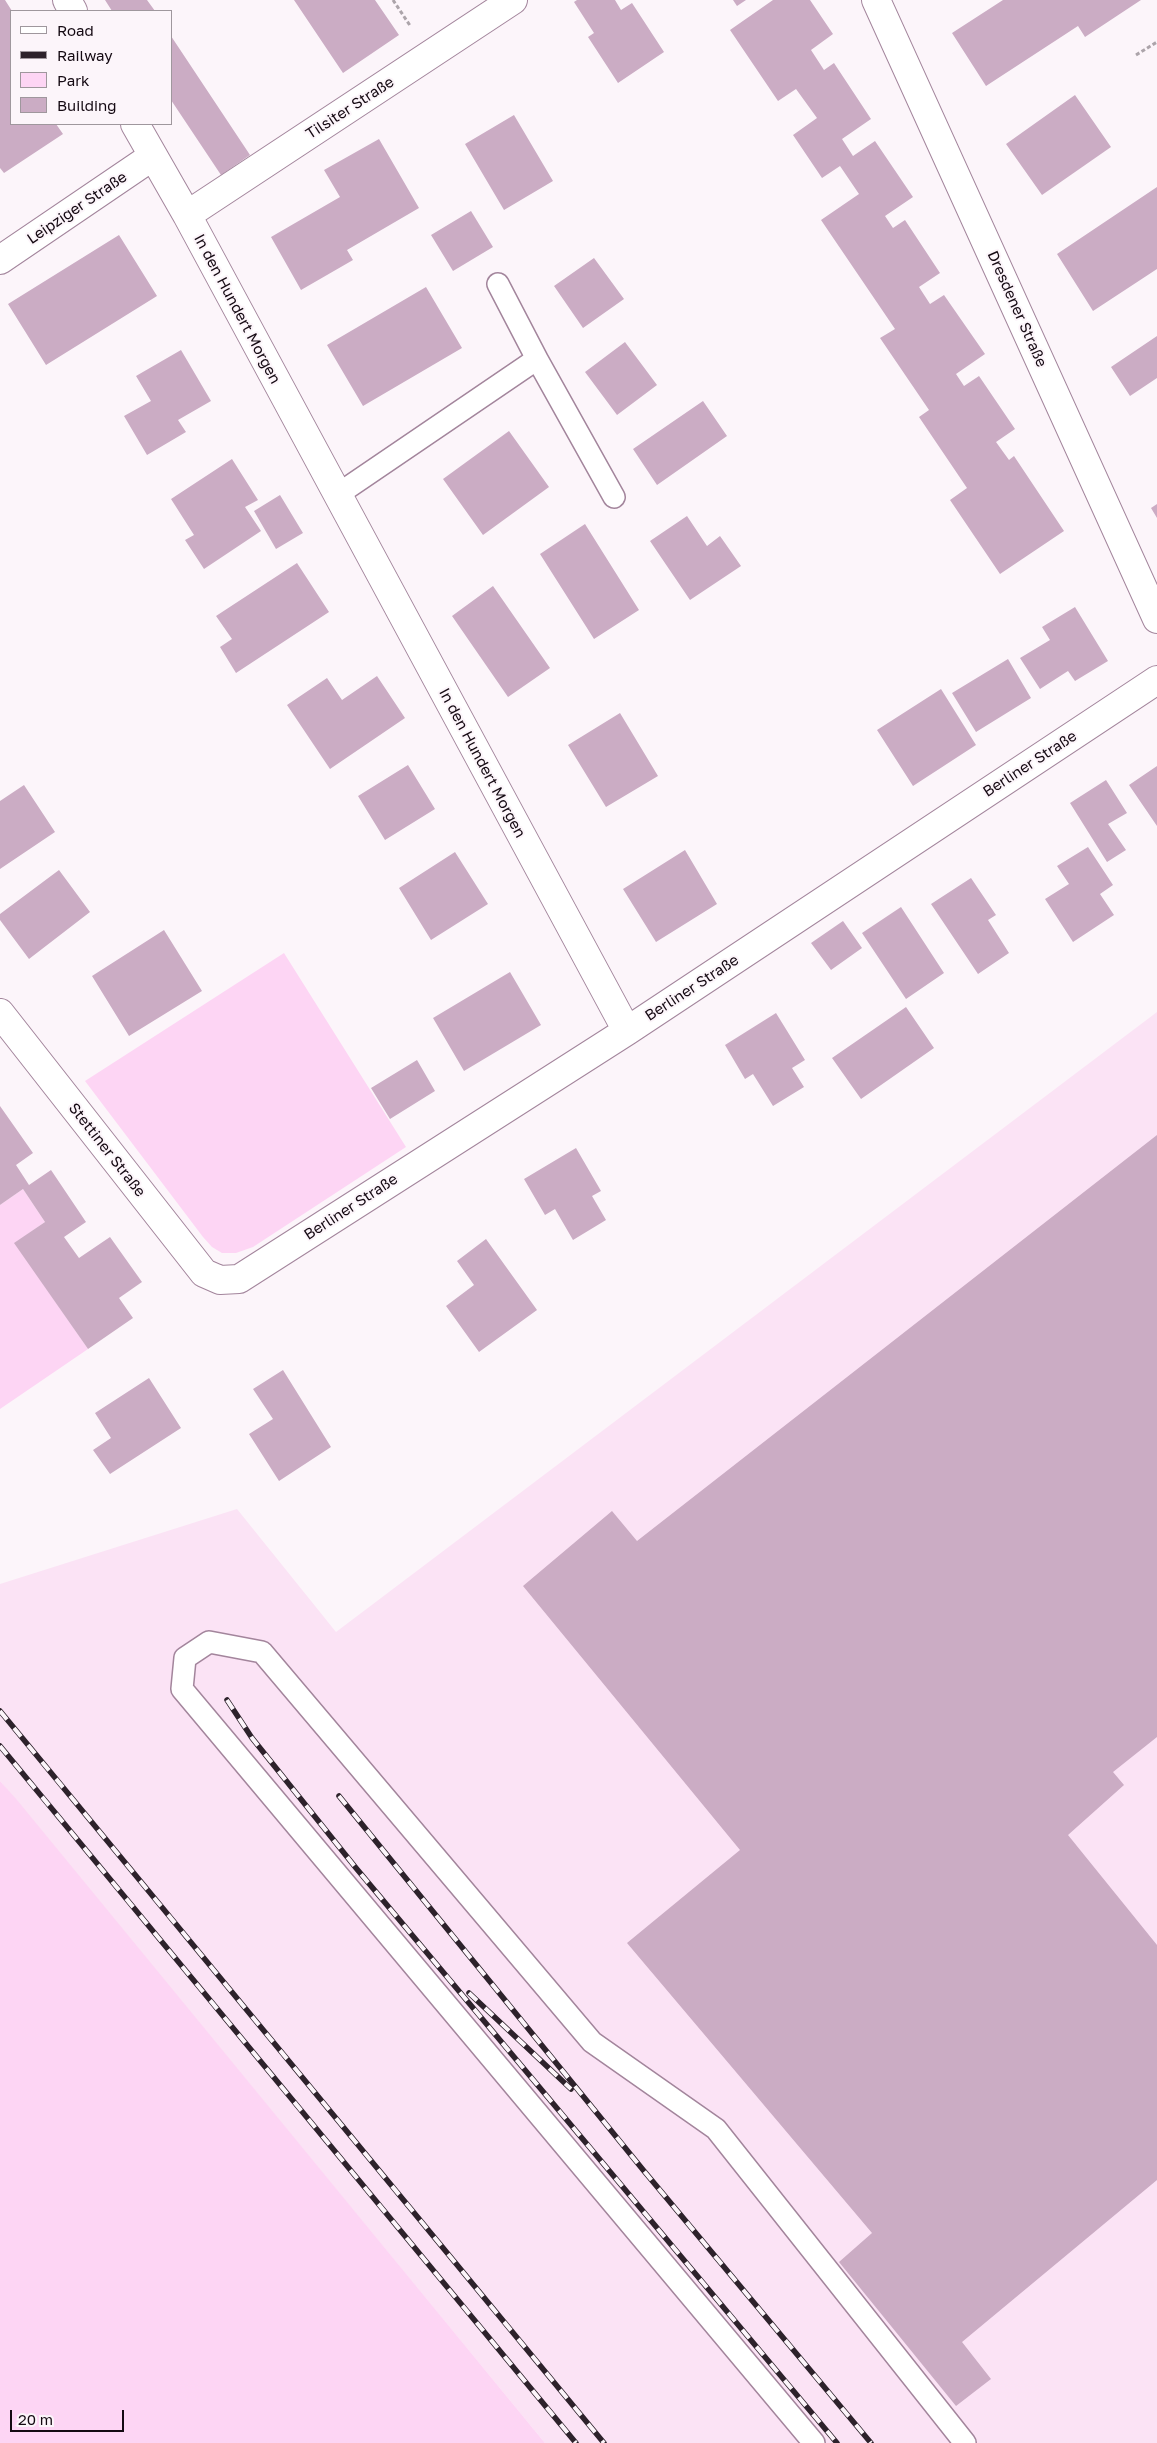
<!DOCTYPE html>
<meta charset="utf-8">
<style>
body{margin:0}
#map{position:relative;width:1157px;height:2443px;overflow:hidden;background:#fcf5fa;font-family:"Golos Text",sans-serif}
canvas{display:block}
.legend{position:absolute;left:10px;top:10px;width:162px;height:115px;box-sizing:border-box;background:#fcf5fa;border:1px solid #9f979d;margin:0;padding:6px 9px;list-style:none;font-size:15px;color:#140912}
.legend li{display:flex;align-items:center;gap:10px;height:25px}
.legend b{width:25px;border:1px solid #9f979d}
.scale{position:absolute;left:10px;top:2410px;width:114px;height:22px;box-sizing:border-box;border:2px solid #140912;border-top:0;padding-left:6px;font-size:15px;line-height:18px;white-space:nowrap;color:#140912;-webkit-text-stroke:4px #fcf5fa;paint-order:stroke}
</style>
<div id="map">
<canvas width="1157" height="2443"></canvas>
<ul class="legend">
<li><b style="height:6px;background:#fff"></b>Road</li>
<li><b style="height:6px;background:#2d222b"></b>Railway</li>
<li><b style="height:14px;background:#fdd5f4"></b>Park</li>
<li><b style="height:14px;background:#cbacc4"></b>Building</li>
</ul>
<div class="scale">20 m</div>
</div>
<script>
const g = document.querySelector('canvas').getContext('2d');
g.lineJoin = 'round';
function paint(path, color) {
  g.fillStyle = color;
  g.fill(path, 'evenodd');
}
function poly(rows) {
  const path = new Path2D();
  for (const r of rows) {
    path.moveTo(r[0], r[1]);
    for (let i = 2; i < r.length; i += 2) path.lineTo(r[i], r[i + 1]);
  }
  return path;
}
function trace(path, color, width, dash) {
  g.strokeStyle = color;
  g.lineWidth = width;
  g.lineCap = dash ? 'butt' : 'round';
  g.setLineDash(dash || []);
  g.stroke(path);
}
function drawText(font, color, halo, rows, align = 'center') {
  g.font = font + ' "Golos Text",sans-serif';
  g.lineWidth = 4;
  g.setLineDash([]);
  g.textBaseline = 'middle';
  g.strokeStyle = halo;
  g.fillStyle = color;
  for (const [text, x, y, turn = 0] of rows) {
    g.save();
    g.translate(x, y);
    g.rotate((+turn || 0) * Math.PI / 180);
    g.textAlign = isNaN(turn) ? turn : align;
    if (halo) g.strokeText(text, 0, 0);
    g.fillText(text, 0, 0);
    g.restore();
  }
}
paint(poly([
 [1157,1012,1157,2443,545,2443,0,1781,0,1584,237,1509,336,1632]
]), '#fbe3f5');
paint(poly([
 [284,953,406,1147,253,1247,236,1253,222,1253,212,1247,203,1237,85,1081],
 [23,1189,45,1222,15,1243,88,1349,0,1409,0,1205],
 [0,1781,17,1800,545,2443,0,2443]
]), '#fdd5f4');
paint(poly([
 [0,0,5,0,12,11,11,124,56,124,63,134,4,173,0,168],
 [105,0,147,0,155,11,112,11],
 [294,0,375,0,399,35,343,73],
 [577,0,615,0,621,10,632,3,664,52,618,83,588,37,594,33,574,2],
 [733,0,746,0,737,6],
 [773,0,810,0,833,34,811,50,824,70,834,63,871,119,842,139,853,156,875,141,913,197,885,216,893,228,905,220,940,273,919,287,930,304,944,295,985,354,956,374,964,386,979,376,1015,429,996,442,1009,460,1014,456,1064,531,1000,574,950,500,967,488,919,417,929,410,880,338,895,329,821,220,859,194,840,166,822,178,793,135,817,118,796,89,778,101,730,30],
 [1003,0,1141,0,1085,37,1078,26,986,86,952,33],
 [171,36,250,155,221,175,171,100],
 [1075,95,1111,147,1042,195,1006,144],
 [514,115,553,181,504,210,465,144],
 [379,139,419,208,347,250,353,260,301,290,271,237,340,197,324,170],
 [1157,187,1157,269,1093,311,1057,254],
 [471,211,493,247,453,271,431,235],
 [119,235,157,296,46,365,8,304],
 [594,258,624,299,583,328,554,286],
 [426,287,462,348,363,406,327,345],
 [1157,336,1157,378,1130,396,1111,367],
 [625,342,657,385,617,415,585,372],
 [181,350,211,401,178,420,186,432,147,455,124,416,151,401,136,376],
 [703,401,727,436,657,485,633,449],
 [509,431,549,487,483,535,443,479],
 [232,459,258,500,245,507,261,531,204,569,185,540,194,535,171,499],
 [280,495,303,533,276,549,254,511],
 [1157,504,1157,518,1151,508],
 [687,516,707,546,720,536,741,566,690,600,650,541],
 [585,524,639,610,594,639,540,554],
 [297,563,329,612,236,673,220,647,232,639,216,616],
 [493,586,550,668,508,697,452,616],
 [1075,607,1108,661,1075,681,1068,671,1040,689,1020,658,1050,640,1042,627],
 [1008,659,1031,698,976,732,952,693],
 [377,676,405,718,330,769,287,705,327,678,342,700],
 [941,689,976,745,913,786,877,730],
 [620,713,658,776,606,807,568,745],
 [408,765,435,809,385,840,358,796],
 [1157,766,1157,826,1129,785],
 [1106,780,1127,813,1108,824,1126,850,1107,862,1070,803],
 [24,785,55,832,0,869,0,801],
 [1088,847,1113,885,1100,894,1114,915,1073,942,1045,899,1069,884,1057,866],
 [685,850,717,904,656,942,623,889],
 [455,852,488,904,431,940,399,888],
 [59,870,90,912,29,959,0,920,0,914],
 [971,878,996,915,988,920,1009,953,978,974,931,904],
 [901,907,944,973,906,999,862,933],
 [843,921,862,948,831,970,811,943],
 [164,930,202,991,129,1036,92,976],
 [510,972,541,1025,464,1071,433,1018],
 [906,1007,934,1048,861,1099,832,1058],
 [776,1013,805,1060,792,1068,804,1087,773,1106,753,1074,745,1079,725,1045],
 [417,1060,435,1091,390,1119,371,1088],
 [0,1106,33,1153,16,1165,29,1185,51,1170,86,1222,64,1237,79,1258,110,1237,142,1282,119,1298,133,1318,88,1349,14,1243,45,1222,23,1189,0,1205],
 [1157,1135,1157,1737,1113,1772,1124,1785,1068,1835,1157,1945,1157,2180,962,2342,991,2379,956,2406,839,2262,872,2233,627,1943,740,1850,523,1586,612,1511,637,1541],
 [576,1148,601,1191,592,1196,606,1220,573,1240,555,1209,545,1215,524,1179],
 [486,1239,537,1310,479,1352,446,1306,474,1285,457,1261],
 [283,1370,331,1447,279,1481,249,1434,273,1419,253,1389],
 [149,1378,181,1428,110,1474,93,1450,111,1438,95,1413]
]), '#cbacc4');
const lane = poly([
 [498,284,537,359],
 [337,495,537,359,614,497],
 [814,2443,182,1689,185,1658,209,1642,262,1652,592,2042,716,2129,965,2443]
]);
const street = poly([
 [67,0,73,11],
 [876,0,1157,619],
 [135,124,187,215,627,1031],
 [187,215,513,0],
 [0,260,153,156],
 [0,1013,204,1273,220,1280,239,1279,627,1031,1157,680]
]);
trace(lane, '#a3859c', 24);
trace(street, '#a3859c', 30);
trace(poly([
 [393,0,411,27],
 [1136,55,1157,42]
]), '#aca4aa', 3, [4, 2.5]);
trace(lane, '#fff', 21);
trace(street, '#fff', 28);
const rail = poly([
 [227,1700,252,1738,356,1868,837,2443],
 [0,1711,604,2443],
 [0,1746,576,2443],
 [339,1796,644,2171,871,2443],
 [469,1993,571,2089]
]);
trace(rail, '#2d222b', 5.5);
trace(rail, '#fcf5fa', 4, [11]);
drawText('15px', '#140912', '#fcf5fa', [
 ["Tilsiter Straße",350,108,-33],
 ["Leipziger Straße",77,208,-34],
 ["In den Hundert Morgen",237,309,62],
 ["Dresdener Straße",1017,309,66],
 ["In den Hundert Morgen",482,763,62],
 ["Berliner Straße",1030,764,-33],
 ["Berliner Straße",692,988,-33],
 ["Stettiner Straße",107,1150,52],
 ["Berliner Straße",351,1207,-33]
]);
</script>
